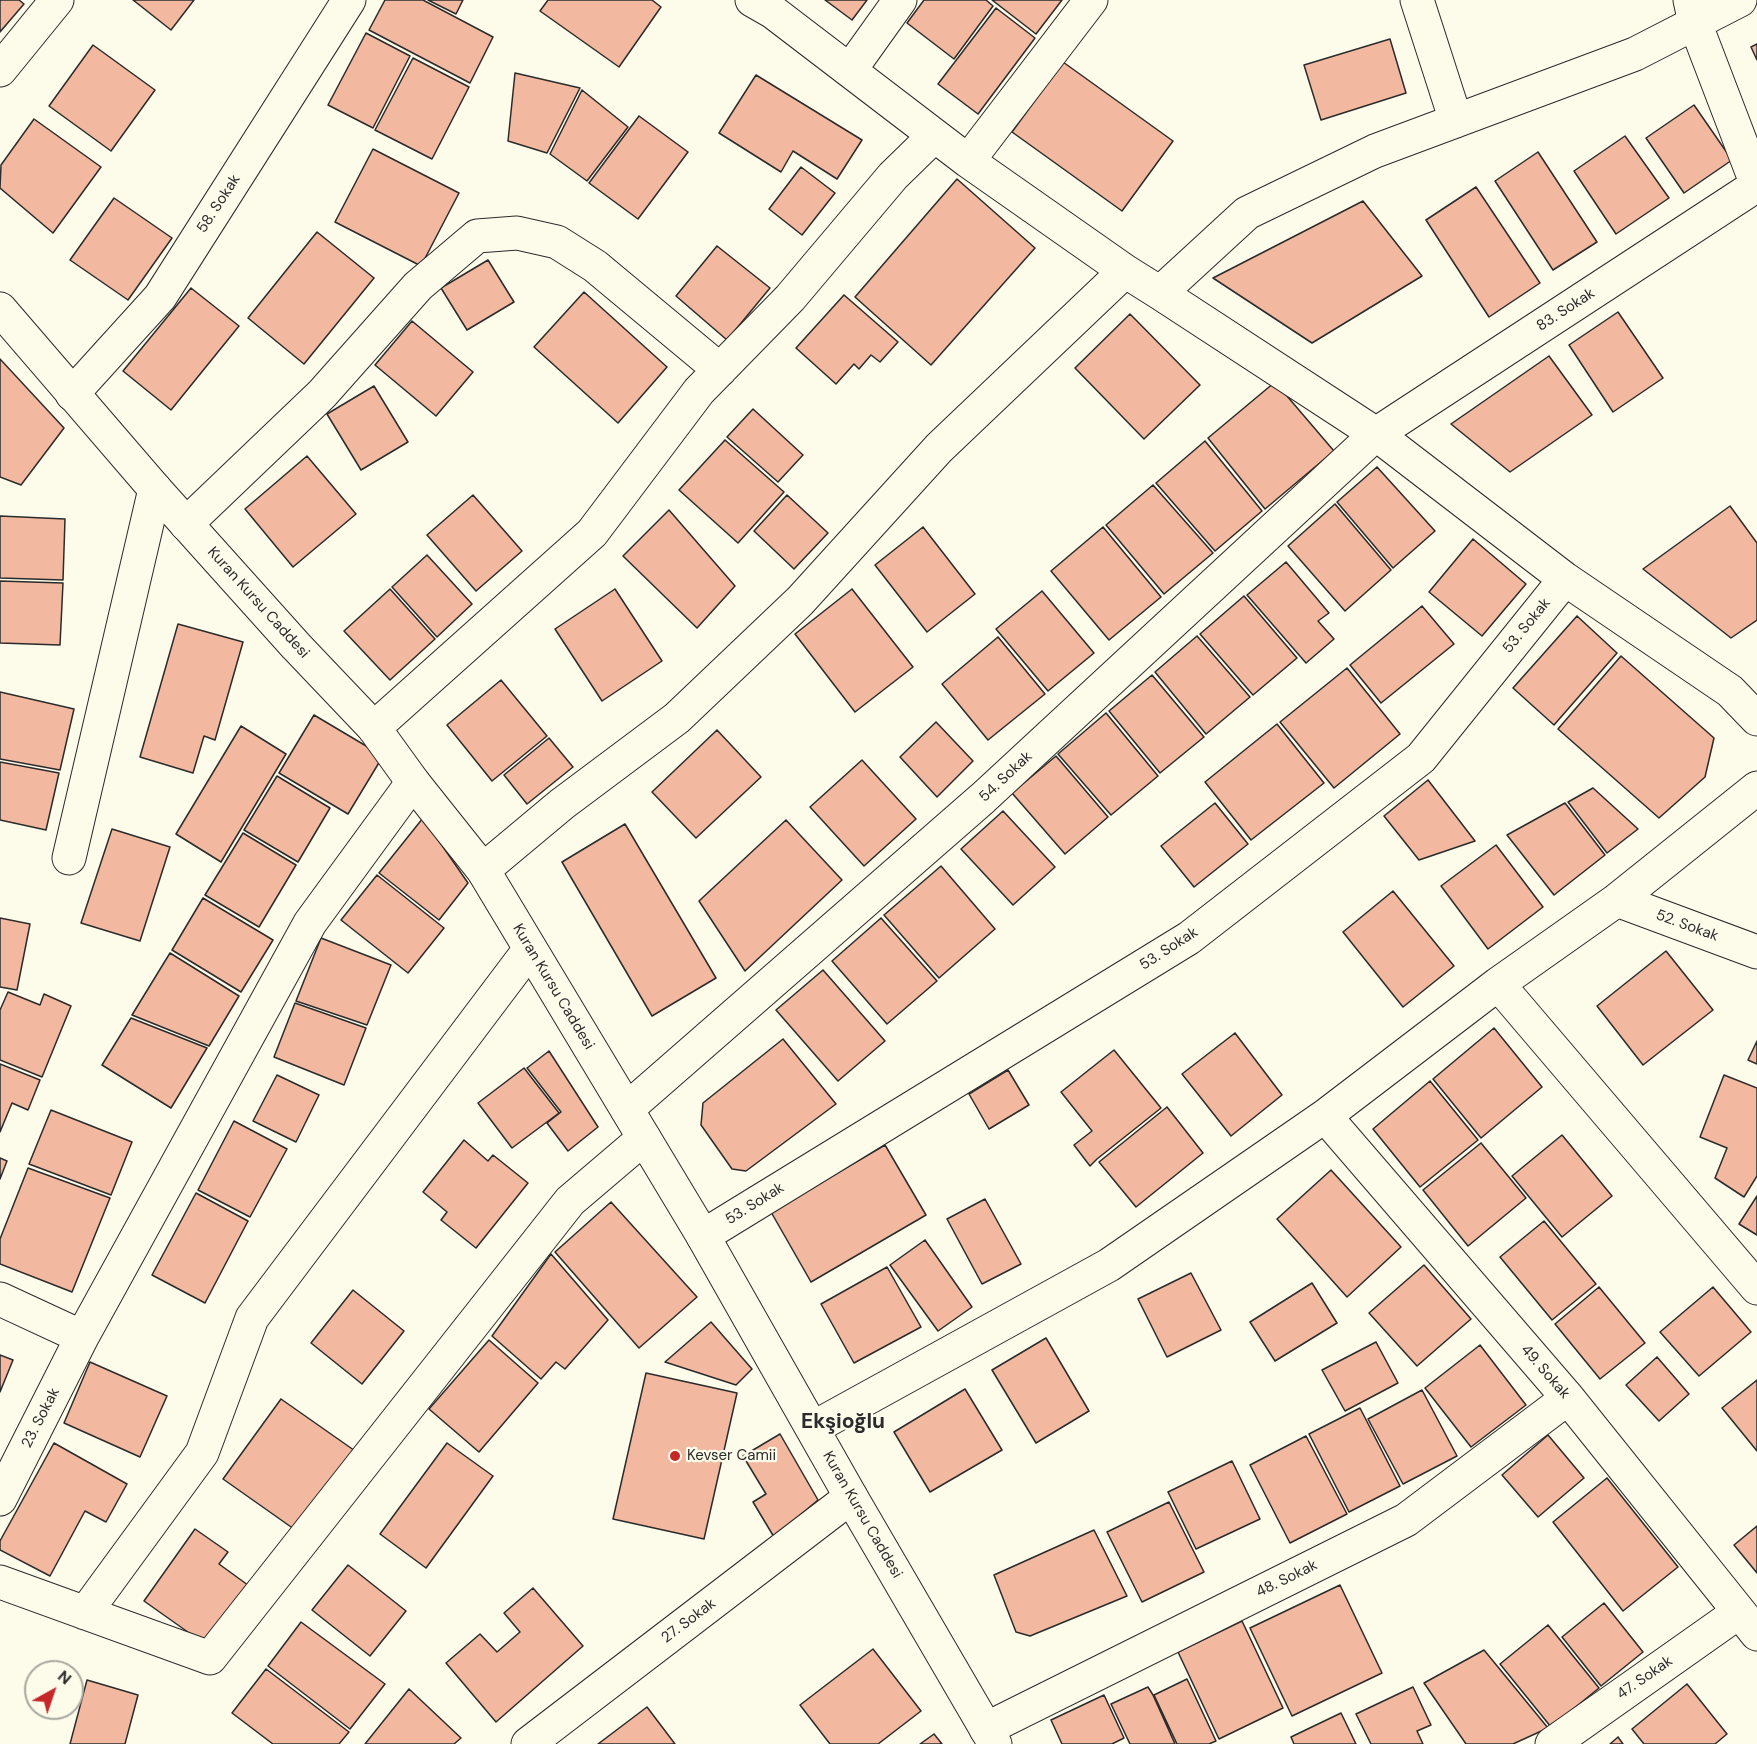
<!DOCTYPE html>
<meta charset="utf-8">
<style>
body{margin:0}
#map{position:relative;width:1757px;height:1744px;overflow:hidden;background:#fdfbea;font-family:"DM Sans",sans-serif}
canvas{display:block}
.north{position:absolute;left:24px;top:1660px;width:60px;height:60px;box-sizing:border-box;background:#fdfbea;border:2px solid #a9a89e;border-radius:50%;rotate:40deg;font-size:16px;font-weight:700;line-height:24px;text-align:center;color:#2b2b2b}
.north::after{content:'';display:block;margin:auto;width:21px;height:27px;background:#c62828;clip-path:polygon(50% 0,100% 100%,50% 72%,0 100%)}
</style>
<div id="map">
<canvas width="1757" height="1744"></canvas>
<div class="north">N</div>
</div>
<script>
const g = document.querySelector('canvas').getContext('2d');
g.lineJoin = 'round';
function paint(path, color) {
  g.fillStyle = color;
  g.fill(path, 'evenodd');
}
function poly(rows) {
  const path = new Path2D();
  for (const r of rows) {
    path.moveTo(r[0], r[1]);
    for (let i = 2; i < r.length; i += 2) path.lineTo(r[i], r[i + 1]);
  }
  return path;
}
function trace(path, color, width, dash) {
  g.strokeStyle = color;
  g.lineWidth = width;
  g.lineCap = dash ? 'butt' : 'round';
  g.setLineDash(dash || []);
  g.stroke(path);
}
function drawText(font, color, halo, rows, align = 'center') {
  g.font = font + ' "DM Sans",sans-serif';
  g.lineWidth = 4.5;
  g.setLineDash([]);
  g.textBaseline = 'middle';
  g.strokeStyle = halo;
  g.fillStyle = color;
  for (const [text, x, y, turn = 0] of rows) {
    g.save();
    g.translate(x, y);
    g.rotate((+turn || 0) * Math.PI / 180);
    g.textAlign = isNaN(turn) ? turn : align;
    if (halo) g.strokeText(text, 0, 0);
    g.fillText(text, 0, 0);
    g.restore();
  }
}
const building = poly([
 [0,0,19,0,24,4,0,32,0,0],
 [133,0,194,0,171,30,133,0],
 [385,0,423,0,493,37,470,83,369,30,385,0],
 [428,0,463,0,456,14,428,0],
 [548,0,652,0,661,7,619,67,540,11,548,0],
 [825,0,867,0,852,20,825,0],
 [924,0,986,0,993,6,954,59,907,23,924,0],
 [992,0,1062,0,1036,34,992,0],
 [996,8,1035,38,978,114,938,84,996,8],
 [366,33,410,56,373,128,328,105,366,33],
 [1390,39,1406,93,1321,120,1304,65,1390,39],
 [1757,44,1757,60,1751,47,1757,44],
 [93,45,155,90,111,151,49,106,93,45],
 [413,58,469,87,432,159,375,130,413,58],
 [1063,62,1173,141,1122,211,1012,132,1063,62],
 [515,73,580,88,547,153,508,141,515,73],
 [756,75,862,140,837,179,793,151,781,172,719,133,756,75],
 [582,90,628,127,587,181,550,154,582,90],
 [1694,105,1732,160,1684,193,1646,138,1694,105],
 [639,116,688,152,638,219,589,183,639,116],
 [34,119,101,167,53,233,0,188,1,165,34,119],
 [1625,136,1669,198,1616,234,1574,171,1625,136],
 [373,149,459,193,421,266,335,222,373,149],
 [1538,152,1597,242,1553,270,1495,181,1538,152],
 [801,167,835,193,802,235,769,209,801,167],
 [957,179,1035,248,931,365,855,297,957,179],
 [1476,187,1540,283,1489,317,1426,220,1476,187],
 [114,198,172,238,128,300,70,260,114,198],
 [1363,201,1422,276,1312,343,1213,278,1363,201],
 [317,232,374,278,304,364,248,318,317,232],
 [717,246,770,288,727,340,676,296,717,246],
 [488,260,514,302,467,330,441,288,488,260],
 [191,288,239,326,171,410,123,371,191,288],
 [584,292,667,367,618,423,534,347,584,292],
 [844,295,898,342,880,362,871,355,859,369,854,364,836,384,796,348,844,295],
 [1618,312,1663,378,1613,412,1569,345,1618,312],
 [1130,314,1200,385,1144,439,1075,368,1130,314],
 [412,321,473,372,436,416,375,365,412,321],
 [1549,356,1592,415,1510,472,1451,424,1549,356],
 [0,359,64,428,21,485,0,477,0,359],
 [1275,382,1334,451,1265,509,1208,438,1275,382],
 [374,386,408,442,361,470,327,414,374,386],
 [753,409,803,455,778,482,727,437,753,409],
 [725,440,784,492,738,543,679,490,725,440],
 [1205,441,1262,511,1215,551,1156,483,1205,441],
 [307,456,356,514,293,567,245,509,307,456],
 [1377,467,1435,531,1393,568,1337,502,1377,467],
 [1153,485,1213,553,1164,594,1106,525,1153,485],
 [473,495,522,551,476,591,427,535,473,495],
 [787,495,828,533,794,569,754,531,787,495],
 [1335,504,1391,570,1345,611,1288,546,1335,504],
 [1730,506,1757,543,1757,620,1731,638,1643,569,1730,506],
 [669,510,735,586,697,628,623,556,669,510],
 [0,516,65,519,63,580,0,578,0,516],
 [923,527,975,594,927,632,875,565,923,527],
 [1103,527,1161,597,1109,640,1051,571,1103,527],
 [1473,539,1526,584,1482,636,1429,592,1473,539],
 [427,555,472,604,437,637,392,587,427,555],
 [1286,562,1329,613,1318,621,1334,639,1306,663,1247,595,1286,562],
 [0,581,63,583,60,645,0,643,0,581],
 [390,589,435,639,390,680,344,631,390,589],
 [615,589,662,661,602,701,555,629,615,589],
 [852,589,913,667,855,712,795,634,852,589],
 [1042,591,1094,653,1048,691,996,629,1042,591],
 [1244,596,1297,658,1253,695,1200,634,1244,596],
 [1422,606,1454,644,1381,703,1350,665,1422,606],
 [1577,616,1617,653,1554,725,1513,688,1577,616],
 [178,624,243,642,215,740,204,736,193,773,140,757,178,624],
 [1197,636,1250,697,1206,734,1155,672,1197,636],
 [998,637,1045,694,988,740,942,684,998,637],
 [1621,656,1714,738,1705,777,1659,818,1558,729,1621,656],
 [1347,668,1400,734,1334,788,1280,722,1347,668],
 [1152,675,1204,737,1160,773,1109,711,1152,675],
 [501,680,547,736,492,781,447,725,501,680],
 [0,692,74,709,60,770,0,759,0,692],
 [1106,713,1158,776,1111,815,1058,754,1106,713],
 [314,715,383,756,348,814,279,773,314,715],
 [936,722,973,761,937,797,900,757,936,722],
 [1277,724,1324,783,1251,840,1205,782,1277,724],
 [241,726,286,754,221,862,176,834,241,726],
 [717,730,761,777,696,838,652,792,717,730],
 [549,738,573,767,527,804,504,775,549,738],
 [1056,756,1108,817,1065,854,1012,793,1056,756],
 [862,760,916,819,864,866,810,807,862,760],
 [0,762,59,773,46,830,0,820,0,762],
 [277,776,330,808,298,862,244,830,277,776],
 [1428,780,1475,841,1419,860,1384,816,1428,780],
 [1593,788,1638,829,1607,853,1568,802,1593,788],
 [1215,803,1248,844,1194,887,1161,846,1215,803],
 [1565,803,1605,855,1554,895,1507,835,1565,803],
 [1003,811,1055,867,1013,905,961,849,1003,811],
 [423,818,468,883,439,920,379,873,423,818],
 [786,820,842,880,745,971,699,901,786,820],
 [625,824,716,978,652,1016,562,862,625,824],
 [112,829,170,847,140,941,81,923,112,829],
 [243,833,296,865,259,927,205,895,243,833],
 [1496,845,1543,907,1488,949,1441,886,1496,845],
 [941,866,995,929,939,978,884,915,941,866],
 [377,875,444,928,408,973,341,920,377,875],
 [1393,891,1454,966,1403,1007,1343,932,1393,891],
 [203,898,273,940,241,992,172,950,203,898],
 [0,918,30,924,17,990,0,987,0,918],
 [881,918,937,981,887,1024,832,961,881,918],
 [321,938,391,965,367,1025,296,1001,321,938],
 [1666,951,1713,1010,1643,1065,1597,1006,1666,951],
 [170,953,239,996,209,1046,132,1015,170,953],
 [823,970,885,1041,838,1081,776,1010,823,970],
 [8,992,40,1005,44,994,71,1006,42,1077,0,1060,0,1010,8,992],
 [295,1003,366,1028,344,1085,274,1057,295,1003],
 [131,1018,207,1048,171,1108,102,1065,131,1018],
 [1494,1028,1542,1087,1481,1138,1433,1079,1494,1028],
 [1235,1033,1282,1095,1231,1136,1182,1074,1235,1033],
 [783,1039,836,1104,746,1171,732,1169,701,1125,703,1103,783,1039],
 [1757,1041,1757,1064,1748,1060,1757,1041],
 [1114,1050,1161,1108,1097,1159,1090,1166,1074,1145,1092,1131,1061,1092,1114,1050],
 [549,1051,598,1127,568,1151,547,1123,561,1112,527,1068,549,1051],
 [0,1064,40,1080,28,1110,12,1103,0,1132,0,1064],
 [524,1068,559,1113,512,1148,478,1103,524,1068],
 [1008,1070,1029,1105,989,1129,969,1094,1008,1070],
 [277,1075,319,1095,296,1142,253,1121,277,1075],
 [1724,1075,1757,1088,1757,1176,1744,1197,1715,1178,1727,1148,1700,1137,1724,1075],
 [1430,1081,1478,1140,1420,1187,1373,1129,1430,1081],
 [1167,1107,1203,1153,1136,1207,1099,1162,1167,1107],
 [51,1110,132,1142,111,1195,29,1164,51,1110],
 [234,1121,287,1149,250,1217,198,1190,234,1121],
 [1562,1135,1612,1196,1562,1237,1512,1176,1562,1135],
 [464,1140,488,1161,493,1155,528,1183,476,1248,441,1220,447,1212,423,1192,464,1140],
 [1481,1143,1526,1198,1468,1246,1423,1190,1481,1143],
 [885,1145,926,1215,811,1282,771,1212,885,1145],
 [0,1158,7,1161,0,1179,0,1158],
 [28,1168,110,1198,72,1292,0,1264,0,1239,28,1168],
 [1331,1170,1401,1247,1347,1297,1277,1219,1331,1170],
 [196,1193,248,1221,205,1303,152,1275,196,1193],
 [1757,1196,1757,1235,1739,1224,1757,1196],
 [985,1199,1021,1264,982,1284,947,1219,985,1199],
 [611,1202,697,1297,639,1348,555,1252,611,1202],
 [1544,1221,1596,1284,1552,1320,1500,1257,1544,1221],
 [925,1240,972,1307,938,1331,890,1265,925,1240],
 [551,1254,608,1320,565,1369,556,1362,541,1379,492,1336,551,1254],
 [1424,1265,1471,1319,1417,1366,1369,1313,1424,1265],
 [887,1267,921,1327,854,1363,821,1304,887,1267],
 [1191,1273,1221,1330,1167,1357,1138,1299,1191,1273],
 [1312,1283,1337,1323,1275,1361,1250,1322,1312,1283],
 [1599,1287,1645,1343,1600,1379,1555,1324,1599,1287],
 [1713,1287,1751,1332,1699,1376,1660,1332,1713,1287],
 [353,1290,404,1331,362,1384,311,1343,353,1290],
 [711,1322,752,1369,736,1385,665,1362,711,1322],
 [1046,1338,1089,1411,1036,1443,992,1370,1046,1338],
 [489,1340,538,1383,479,1452,429,1409,489,1340],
 [1376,1342,1398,1383,1345,1411,1322,1370,1376,1342],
 [1480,1345,1526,1405,1471,1447,1425,1388,1480,1345],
 [0,1355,13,1360,0,1392,0,1355],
 [1657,1357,1689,1394,1659,1421,1626,1385,1657,1357],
 [90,1362,167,1396,140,1457,64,1423,90,1362],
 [646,1373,737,1393,704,1539,613,1519,646,1373],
 [1757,1380,1757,1451,1722,1408,1757,1380],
 [965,1389,1002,1450,930,1492,894,1432,965,1389],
 [1422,1390,1457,1456,1403,1484,1368,1419,1422,1390],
 [281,1399,358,1453,301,1534,223,1479,281,1399],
 [1360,1408,1400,1486,1349,1512,1309,1434,1360,1408],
 [780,1434,818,1500,774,1537,753,1502,766,1494,743,1456,780,1434],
 [1548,1435,1584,1478,1538,1517,1502,1475,1548,1435],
 [1306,1436,1347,1514,1290,1543,1250,1465,1306,1436],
 [54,1443,127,1484,106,1522,85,1511,50,1576,0,1550,0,1541,54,1443],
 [447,1443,493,1476,426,1568,380,1534,447,1443],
 [1232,1461,1260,1519,1196,1549,1168,1492,1232,1461],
 [1607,1478,1678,1567,1623,1611,1553,1522,1607,1478],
 [1169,1502,1204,1572,1142,1602,1107,1532,1169,1502],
 [1757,1526,1757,1573,1734,1545,1757,1526],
 [195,1529,228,1552,219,1564,252,1588,209,1647,144,1601,195,1529],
 [1094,1530,1127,1596,1030,1636,1016,1632,994,1575,1094,1530],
 [348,1565,406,1611,370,1656,312,1610,348,1565],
 [1340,1585,1382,1673,1292,1716,1250,1628,1340,1585],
 [533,1588,583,1646,496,1722,446,1663,480,1634,497,1652,520,1632,504,1613,533,1588],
 [1604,1603,1643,1652,1601,1686,1562,1637,1604,1603],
 [1242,1621,1283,1708,1219,1739,1178,1652,1242,1621],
 [301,1622,385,1684,350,1729,268,1666,301,1622],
 [1548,1625,1599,1688,1551,1727,1500,1664,1548,1625],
 [873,1649,921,1711,878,1744,830,1744,800,1705,873,1649],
 [1484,1650,1548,1728,1513,1744,1466,1744,1424,1683,1484,1650],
 [266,1669,349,1732,339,1744,273,1744,232,1713,266,1669],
 [1187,1679,1216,1741,1209,1744,1177,1744,1154,1695,1187,1679],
 [87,1680,138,1695,125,1744,70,1744,87,1680],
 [1687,1684,1727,1734,1715,1744,1644,1744,1632,1729,1687,1684],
 [1148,1687,1153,1695,1175,1744,1130,1744,1111,1704,1148,1687],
 [1413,1687,1431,1725,1417,1731,1423,1744,1371,1744,1356,1714,1413,1687],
 [409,1689,461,1738,454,1744,365,1744,409,1689],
 [1104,1695,1124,1738,1112,1744,1062,1744,1051,1720,1104,1695],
 [647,1707,675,1744,598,1744,647,1707],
 [1341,1713,1356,1744,1294,1744,1291,1737,1341,1713],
 [934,1734,942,1744,920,1744,934,1734],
 [1618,1737,1623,1744,1610,1744,1618,1737]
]);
paint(building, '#f2b8a0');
trace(building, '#2b2b2b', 1.5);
const minor = poly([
 [752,0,773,12,968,161,1125,271,1160,293,1376,434,1565,579,1730,691,1757,719],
 [1417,0,1456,121],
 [1690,0,1695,23,1757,185],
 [0,70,57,0],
 [850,70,900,0],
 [968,161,1091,0],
 [1160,293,1247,213,1375,151,1635,54,1740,0],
 [72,394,160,297,349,0],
 [186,524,322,394,418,286,477,236,517,233,557,242,595,266,720,370],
 [374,728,592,533,699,391,790,298,893,176,934,136],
 [69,858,155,489],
 [483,870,562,804,677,718,800,601,939,448,1125,271],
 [1617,900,1757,952],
 [1498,984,1757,1288],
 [627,1109,983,798,1376,434,1757,185],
 [1325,1116,1568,1398,1757,1634],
 [703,1236,1189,938,1421,758,1565,579],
 [0,1299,82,1337,310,923,413,782],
 [813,1428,1109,1265,1325,1116,1498,984,1617,900,1757,788],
 [0,1499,82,1337],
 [0,1582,210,1658,570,1201,644,1138],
 [85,1613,202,1453,252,1318,530,949],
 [986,1729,1406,1520,1568,1398],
 [528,1744,851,1497],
 [1552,1744,1739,1612]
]);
const secondary = poly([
 [0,309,155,489,296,646,374,728,413,782,483,870,703,1236,851,1497,995,1744]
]);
trace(minor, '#2b2b2b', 35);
trace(secondary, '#2b2b2b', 35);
trace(minor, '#fdfbea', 33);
trace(secondary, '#fdfbea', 33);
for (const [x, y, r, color] of [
 [675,1456,6,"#c62828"]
]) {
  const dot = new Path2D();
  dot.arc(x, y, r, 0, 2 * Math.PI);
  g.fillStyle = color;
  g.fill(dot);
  trace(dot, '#fdfbea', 2);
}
drawText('15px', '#2b2b2b', '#fdfbea', [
 ["58. Sokak",219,204,-57],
 ["83. Sokak",1566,310,-33],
 ["Kuran Kursu Caddesi",258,603,48],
 ["53. Sokak",1527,626,-51],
 ["54. Sokak",1006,777,-43],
 ["52. Sokak",1687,926,20],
 ["53. Sokak",1169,949,-33],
 ["Kuran Kursu Caddesi",553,987,59],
 ["53. Sokak",755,1204,-32],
 ["49. Sokak",1545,1372,49],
 ["23. Sokak",41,1418,-63],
 ["Kuran Kursu Caddesi",862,1515,60],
 ["48. Sokak",1287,1579,-26],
 ["27. Sokak",689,1621,-37],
 ["47. Sokak",1645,1678,-35]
]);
drawText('15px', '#2b2b2b', '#fdfbea', [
 ["Kevser Camii",687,1456]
], 'left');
drawText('bold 21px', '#2b2b2b', '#fdfbea', [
 ["Ekşioğlu",843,1422]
]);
</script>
